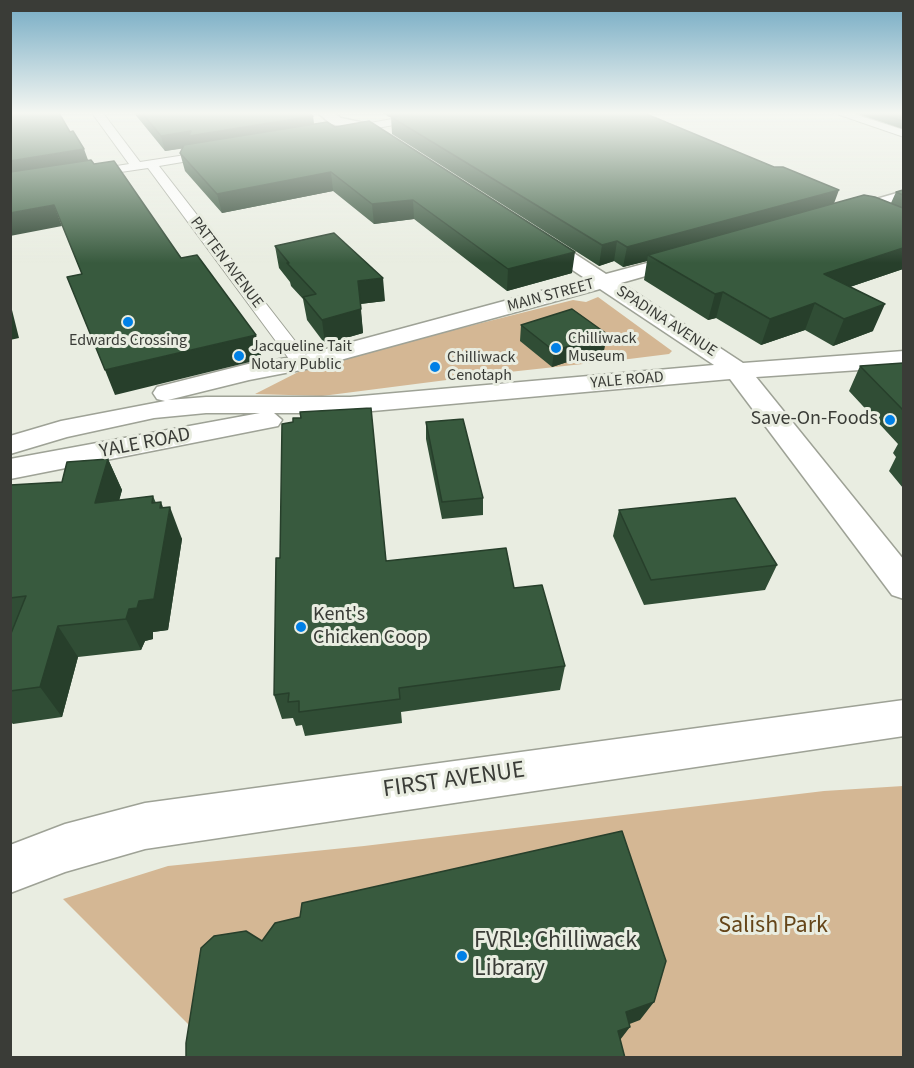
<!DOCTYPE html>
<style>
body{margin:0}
#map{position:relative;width:914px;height:1068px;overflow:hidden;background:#e9ede1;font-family:"Source Sans 3",sans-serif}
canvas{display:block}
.frame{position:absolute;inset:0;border:12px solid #3a3c37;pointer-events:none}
</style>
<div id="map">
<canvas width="914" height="1068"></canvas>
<div class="frame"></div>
</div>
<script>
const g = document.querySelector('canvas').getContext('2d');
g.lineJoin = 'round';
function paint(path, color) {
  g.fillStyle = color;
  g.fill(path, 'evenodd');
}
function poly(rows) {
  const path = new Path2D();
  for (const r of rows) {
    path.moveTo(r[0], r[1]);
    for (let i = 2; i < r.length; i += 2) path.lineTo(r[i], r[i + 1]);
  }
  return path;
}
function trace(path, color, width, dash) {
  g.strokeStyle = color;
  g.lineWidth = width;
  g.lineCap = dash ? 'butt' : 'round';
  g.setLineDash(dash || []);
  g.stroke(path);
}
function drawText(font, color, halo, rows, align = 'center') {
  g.font = font + ' "Source Sans 3",sans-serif';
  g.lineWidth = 6;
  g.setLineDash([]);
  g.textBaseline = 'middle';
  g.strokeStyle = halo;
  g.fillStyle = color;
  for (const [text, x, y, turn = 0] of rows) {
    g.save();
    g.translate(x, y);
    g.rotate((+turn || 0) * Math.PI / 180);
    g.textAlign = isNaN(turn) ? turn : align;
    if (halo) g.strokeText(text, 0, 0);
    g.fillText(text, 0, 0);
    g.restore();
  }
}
paint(poly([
 [598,297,672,351,669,354,629,359,509,372,322,396,255,394,310,366,573,300,586,302],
 [903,786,903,1057,198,1057,204,1040,63,899,168,866,364,846,824,791]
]), '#d4b794');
const street = poly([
 [92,113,103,113,140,162,218,150,218,156,159,166,309,359,312,363,309,367,295,367,148,168,80,178,78,175,80,172,129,164,92,113],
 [426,113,451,113,446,116,342,134,336,131,342,128,426,113],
 [834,113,851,113,904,130,904,137,834,113]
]);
const secondary = poly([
 [318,113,334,113,341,118,370,124,400,143,392,148,387,146,360,130,331,124,318,113],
 [904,191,904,202,845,220,838,218,836,214,838,210,904,191],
 [536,231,543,233,606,274,688,252,695,254,698,258,695,262,621,283,743,363,904,351,904,367,756,377,904,560,904,599,892,595,730,379,350,413,274,413,282,420,278,426,10,479,10,459,260,413,206,413,154,418,67,437,10,454,10,436,61,421,165,401,157,399,153,393,157,387,248,364,300,356,586,279,529,241,526,237,529,233,536,231],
 [600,289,714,365,350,397,206,397,168,400,249,380,311,368,600,289],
 [904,700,904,736,145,849,65,872,10,893,10,845,65,824,145,803,904,700]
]);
trace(street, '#9ea296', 2);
trace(secondary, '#9ea296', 3);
paint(street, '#fff');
paint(secondary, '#fff');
paint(poly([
 [134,113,309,113,314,124,572,273,507,291,414,219,374,224,333,191,222,213,185,171,180,153,183,148,165,151],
 [383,113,644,113,834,204,891,203,896,192,903,190,903,269,850,287,873,331,833,346,805,330,761,345,716,318,708,320,644,280,647,261,623,267,614,261,599,266,392,134,391,117,404,115,389,117],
 [855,113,903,113,903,129],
 [275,246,385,301,360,304,363,333,325,344,307,320,303,299,291,286,290,282,279,268],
 [521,325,607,334,604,350,552,367,520,341],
 [903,363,903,488,889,471,896,457,893,453,898,444,849,391,860,366],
 [426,422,483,498,483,515,442,519,426,439],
 [108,459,122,490,119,500,153,496,156,503,163,508,182,539,168,630,153,632,153,639,145,641,141,650,78,657,62,717,13,724,10,721,10,636,12,632,10,633,10,485,62,482],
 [619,510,777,565,765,590,644,605,613,536],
 [514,588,565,666,560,690,401,712,402,723,305,736,302,725,296,726,293,718,282,719,274,695]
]), '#304d35');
paint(poly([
 [389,113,403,113,404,115,389,117],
 [313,116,315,130,165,151,161,136],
 [84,149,91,168,10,182,10,161],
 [331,172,333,191,222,213,217,194],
 [839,190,832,209,648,255,647,261,623,267,627,247],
 [413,200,414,219,374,224,372,204],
 [54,205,62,226,10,236,10,213],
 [617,241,614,261,599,266,602,245],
 [903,248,903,269,814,299,824,274],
 [575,252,572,273,507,291,508,269],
 [383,278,385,301,360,304,358,281],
 [723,292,716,318,708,320,715,294],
 [10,302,19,338,10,340],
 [815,303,805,330,761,345,770,319],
 [885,304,873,331,833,346,844,319],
 [361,309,363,333,325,344,322,320],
 [607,334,604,350,552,367,554,351],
 [256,335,262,359,115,395,105,370],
 [108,459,122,490,110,535,95,503],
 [161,502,168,520,170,507,182,539,168,630,153,632,153,639,145,641,141,650,126,619],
 [58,626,78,657,62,717,40,687],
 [654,1002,640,1020,614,1030,626,1012],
 [630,1027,617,1044,618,1031]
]), '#273f2b');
const building = poly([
 [10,113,59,113,70,132,73,131,84,149,10,161,10,113],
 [142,113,309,113,313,116,189,136,191,131,161,136,142,113],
 [411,113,644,113,774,167,783,167,839,190,627,247,617,241,602,245,391,117,412,114,411,113],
 [879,113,903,113,903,121,879,113],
 [369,121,575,252,508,269,413,200,372,204,331,172,217,194,180,153,184,145,327,122,335,127,369,121],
 [91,160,94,164,114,161,181,258,197,255,256,335,105,370,67,277,82,274,54,205,10,213,10,172,91,160],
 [903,190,903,195,896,192,903,190],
 [864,195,875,197,903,208,903,248,824,274,885,304,844,319,815,303,770,319,723,292,715,294,648,255,864,195],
 [334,233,383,278,358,281,361,309,322,320,303,297,316,294,287,263,289,263,275,246,334,233],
 [572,309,607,334,554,351,521,325,572,309],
 [903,363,903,410,860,366,903,363],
 [371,408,386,561,506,548,514,588,542,585,565,666,399,688,400,699,299,712,299,701,288,702,289,693,274,695,276,558,280,558,282,424,293,422,293,418,301,418,300,412,371,408],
 [463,419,483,498,442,502,426,422,463,419],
 [108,459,95,503,153,496,152,503,161,502,160,508,170,507,154,599,139,601,137,608,129,609,126,619,58,626,40,687,10,691,10,636,26,596,10,598,10,485,62,482,67,462,108,459],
 [735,498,777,565,651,580,619,510,735,498],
 [622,831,666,961,654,1002,626,1012,630,1027,618,1031,625,1058,186,1058,186,1043,201,948,214,936,246,931,262,941,275,923,300,917,302,903,622,831]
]);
paint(building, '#385a3e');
trace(building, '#273f2b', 1.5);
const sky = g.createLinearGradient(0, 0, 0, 263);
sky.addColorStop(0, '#73aac3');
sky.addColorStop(0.43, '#f5f7f2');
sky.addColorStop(1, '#f5f7f200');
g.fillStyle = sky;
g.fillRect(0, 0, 914, 263);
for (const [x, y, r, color] of [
 [128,322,6,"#0080e6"],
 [556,348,6,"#0080e6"],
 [239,356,6,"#0080e6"],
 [435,367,6,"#0080e6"],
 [890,420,6,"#0080e6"],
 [301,627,6,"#0080e6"],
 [462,956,6,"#0080e6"]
]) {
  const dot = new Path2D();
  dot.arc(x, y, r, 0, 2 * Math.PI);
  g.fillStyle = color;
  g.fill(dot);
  trace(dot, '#e9ede1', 2);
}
drawText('16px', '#3a3c37', '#e9ede1', [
 ["PATTEN AVENUE",226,263,53],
 ["MAIN STREET",551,296,-15],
 ["SPADINA AVENUE",666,322,33],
 ["YALE ROAD",627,381,-5]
]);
drawText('16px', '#3a3c37', '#e9ede1', [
 ["Chilliwack",568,339],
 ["Museum",568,357],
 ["Edwards Crossing",128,341,"center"],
 ["Jacqueline Tait",251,347],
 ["Notary Public",251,365],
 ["Chilliwack",447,358],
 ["Cenotaph",447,376]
], 'left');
drawText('20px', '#3a3c37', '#e9ede1', [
 ["Save-On-Foods",878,420],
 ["Kent's",313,616,"left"],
 ["Chicken Coop",313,639,"left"]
], 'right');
drawText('20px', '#3a3c37', '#e9ede1', [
 ["YALE ROAD",145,444,-11]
]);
drawText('24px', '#3a3c37', '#e9ede1', [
 ["FIRST AVENUE",454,781,-8]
]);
drawText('24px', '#654519', '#e9ede1', [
 ["Salish Park",773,927]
]);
drawText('24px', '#3a3c37', '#e9ede1', [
 ["FVRL: Chilliwack",474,942],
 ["Library",474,970]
], 'left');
</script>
